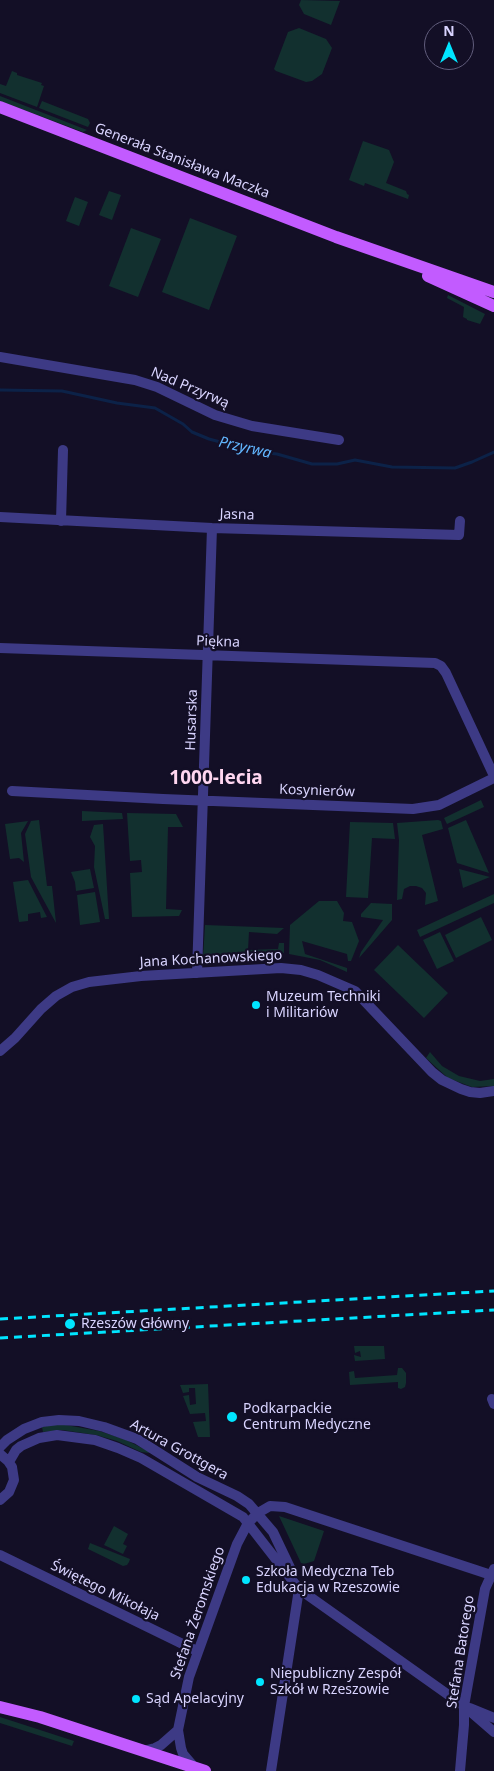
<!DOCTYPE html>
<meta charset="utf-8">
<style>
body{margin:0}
#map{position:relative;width:494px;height:1771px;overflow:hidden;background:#130f26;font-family:"Noto Sans",sans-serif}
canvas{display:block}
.north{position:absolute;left:424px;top:20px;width:50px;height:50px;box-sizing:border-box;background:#130f26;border:1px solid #625e7d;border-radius:50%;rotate:0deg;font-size:14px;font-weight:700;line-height:20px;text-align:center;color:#d9d4ff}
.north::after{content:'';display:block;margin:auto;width:18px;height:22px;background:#00e5ff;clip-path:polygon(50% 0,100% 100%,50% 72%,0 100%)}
</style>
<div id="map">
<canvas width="494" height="1771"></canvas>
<div class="north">N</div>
</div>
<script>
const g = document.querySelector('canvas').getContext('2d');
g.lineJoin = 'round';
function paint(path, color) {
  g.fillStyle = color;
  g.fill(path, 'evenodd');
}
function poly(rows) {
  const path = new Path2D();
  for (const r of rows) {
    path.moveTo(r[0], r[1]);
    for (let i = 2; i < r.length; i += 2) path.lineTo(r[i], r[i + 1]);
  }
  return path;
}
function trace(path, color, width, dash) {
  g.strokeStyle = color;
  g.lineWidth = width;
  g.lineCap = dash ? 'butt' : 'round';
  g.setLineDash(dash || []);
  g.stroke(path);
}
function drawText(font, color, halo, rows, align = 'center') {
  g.font = font + ' "Noto Sans",sans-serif';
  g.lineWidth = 4.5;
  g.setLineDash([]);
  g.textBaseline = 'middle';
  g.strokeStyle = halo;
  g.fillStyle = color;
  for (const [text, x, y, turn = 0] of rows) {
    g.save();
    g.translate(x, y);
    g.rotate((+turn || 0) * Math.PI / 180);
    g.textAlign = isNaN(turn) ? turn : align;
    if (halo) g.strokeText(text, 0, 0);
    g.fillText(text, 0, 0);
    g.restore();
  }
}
paint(poly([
 [301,0,340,1,331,25,304,14,299,5],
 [299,28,326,39,332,48,322,74,312,81,306,82,276,71,274,69,288,32],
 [12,71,17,73,17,75,42,83,41,85,44,86,37,107,0,93,0,84,6,86],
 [0,96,87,130,83,132,0,101],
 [42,101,88,119,90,123,88,127,39,108],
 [363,141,389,150,394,162,386,183,406,191,407,194,409,195,408,199,365,183,364,186,349,180],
 [109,191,121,195,112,220,99,215],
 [75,197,88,202,79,226,66,221],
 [190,218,237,236,209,310,162,292],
 [131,228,161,239,138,297,109,286],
 [448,295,485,314,480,324,467,320,467,319,463,317,464,307,447,298],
 [481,800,484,807,447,824,444,818],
 [82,811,122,813,123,819,82,821],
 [127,813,176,814,183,827,168,827,166,909,182,910,179,916,132,917,130,873,142,872,141,860,130,861],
 [39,820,47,886,52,886,56,923,31,877,25,834,31,821],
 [438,820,441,821,443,829,422,835,438,901,425,905,426,893,422,888,416,886,410,886,404,889,402,899,397,900,399,840,397,823],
 [466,820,489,873,457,863,448,828],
 [28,821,21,833,24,862,19,858,10,859,5,824],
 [350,822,393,823,395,839,372,838,368,898,346,897],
 [103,824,109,919,105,919,94,867,95,846,90,837,94,825],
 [90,869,94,888,76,891,75,882,71,872],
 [459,869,490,877,463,888],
 [28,880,47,917,41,918,40,912,28,914,28,921,19,922,13,882],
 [95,892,100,922,80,925,77,895],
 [494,894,494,903,420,937,417,930],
 [319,901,337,901,344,913,343,921,352,922,359,941,351,961,348,961,347,954,302,941,305,954,347,968,347,972,320,960,289,954,290,925],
 [371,903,392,904,392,920,359,958,361,952,383,920,361,917,361,914],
 [481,917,492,940,456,958,445,935],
 [205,925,284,928,277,934,249,932,248,950,278,949,279,943,284,943,284,953,203,958],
 [440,932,454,961,437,969,423,940],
 [398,945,448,993,424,1018,374,970],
 [430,1052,442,1066,459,1076,480,1081,494,1079,494,1086,472,1087,448,1078,426,1058],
 [354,1346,384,1346,385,1359,355,1361,354,1355,361,1357,360,1351,355,1353],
 [398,1368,402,1368,406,1373,406,1383,405,1387,401,1389,398,1388,398,1382,350,1385,349,1372,354,1371,355,1378,397,1375],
 [208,1384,210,1437,198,1437,193,1422,206,1421,205,1413,190,1414,183,1396,189,1395,190,1405,196,1404,195,1388,189,1388,189,1392,183,1393,180,1385],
 [52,1425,66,1425,99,1431,124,1439,148,1451,149,1453,141,1452,117,1441,96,1435,62,1430,43,1432,42,1427],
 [279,1516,324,1531,314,1561,304,1564,301,1563],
 [114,1526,128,1534,123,1544,127,1546,123,1554,104,1545],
 [90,1543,130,1559,129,1562,127,1565,123,1566,88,1549],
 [0,1717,74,1741,72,1746,0,1723]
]), '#12302f');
trace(poly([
 [0,390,62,391,117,403,155,408,183,424,192,432,209,439,258,452,277,454,312,464,337,464,355,460,392,467,455,468,472,462,494,452]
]), '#0c2248', 3);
trace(poly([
 [0,357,135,380,157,387,215,415,252,426,339,440],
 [0,517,212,528,459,535,460,521],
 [61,521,63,450],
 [0,648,435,663,441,666,446,673,494,776],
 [12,791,163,799,413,809,439,805,494,778],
 [197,973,212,528],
 [0,1051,15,1038,41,1009,56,996,72,987,89,982,141,976,281,968,301,970,318,975,355,991,432,1072,442,1080,461,1089,470,1092,480,1093,494,1091],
 [492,1399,494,1404],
 [0,1447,7,1440,24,1429,42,1422,59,1420,79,1421,104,1427,137,1439,197,1477,237,1496,249,1504,273,1532,293,1574],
 [0,1454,8,1461,12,1467,14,1480,9,1492,0,1500],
 [9,1462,16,1450,21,1446,39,1438,57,1435,95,1440,118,1448,141,1458,243,1517,299,1589,464,1706,494,1732],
 [0,1555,197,1651],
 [470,1708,494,1718],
 [143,1751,155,1748,161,1745,178,1730],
 [195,1768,183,1754,181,1748,178,1730,189,1677,237,1544,248,1523,258,1513,270,1506,285,1507,491,1575],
 [271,1771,299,1589],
 [460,1771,464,1725,464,1706,485,1589,494,1569]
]), '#3d3a85', 10);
trace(poly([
 [0,107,336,237,494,292],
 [428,276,494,306],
 [0,1707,40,1717,205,1771]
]), '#c25bff', 12);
trace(poly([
 [0,1319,494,1291],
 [0,1338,494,1310]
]), '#00e5ff', 3, [8, 6]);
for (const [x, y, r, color] of [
 [256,1005,5,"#00e5ff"],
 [70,1324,6,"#00e5ff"],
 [232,1417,6,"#00e5ff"],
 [246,1580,5,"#00e5ff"],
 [260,1682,5,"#00e5ff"],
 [136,1699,5,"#00e5ff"]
]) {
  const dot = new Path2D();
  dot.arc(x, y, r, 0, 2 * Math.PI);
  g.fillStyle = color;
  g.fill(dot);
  trace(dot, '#130f26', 2);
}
drawText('14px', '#d9d4ff', '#130f26', [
 ["Generała Stanisława Maczka",182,161,21],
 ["Nad Przyrwą",190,388,23],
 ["Jasna",237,515,2],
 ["Piękna",218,642,2],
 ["Husarska",192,720,-88],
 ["Kosynierów",317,791,2],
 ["Jana Kochanowskiego",211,959,-3],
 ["Artura Grottgera",179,1450,29],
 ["Świętego Mikołaja",105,1591,26],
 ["Stefana Żeromskiego",198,1613,-71],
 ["Stefana Batorego",461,1652,-81]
]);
drawText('14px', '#d9d4ff', '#130f26', [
 ["Muzeum Techniki",266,997],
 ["i Militariów",266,1013],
 ["Rzeszów Główny",81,1324],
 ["Podkarpackie",243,1409],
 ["Centrum Medyczne",243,1425],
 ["Szkoła Medyczna Teb",256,1572],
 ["Edukacja w Rzeszowie",256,1588],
 ["Niepubliczny Zespół",270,1674],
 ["Szkół w Rzeszowie",270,1690],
 ["Sąd Apelacyjny",146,1699]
], 'left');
drawText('italic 15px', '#62b6ff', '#130f26', [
 ["Przyrwa",245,448,13]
]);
drawText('bold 19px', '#ffd6f0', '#130f26', [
 ["1000-lecia",216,779]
]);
</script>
